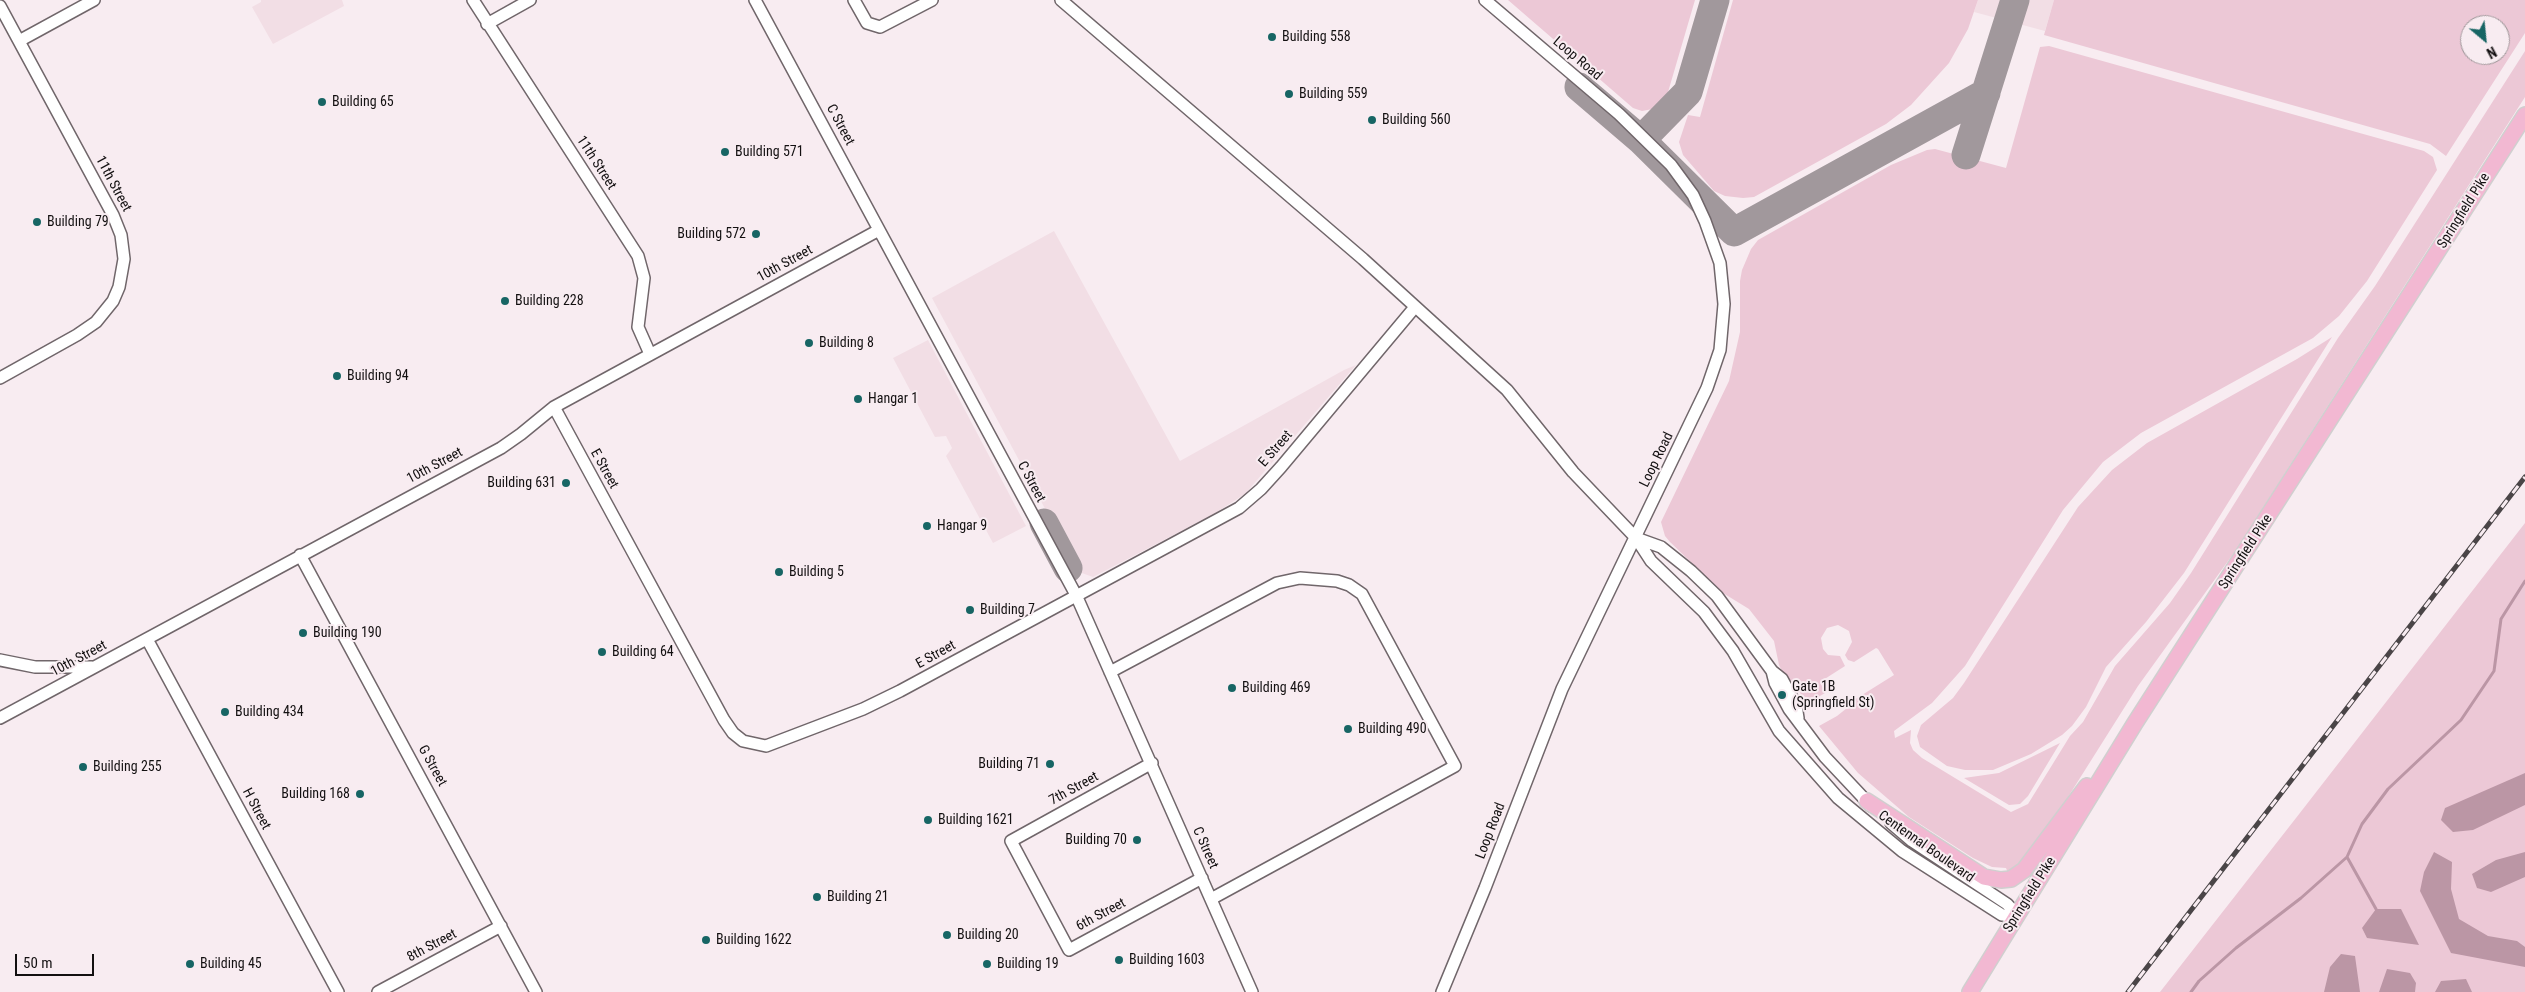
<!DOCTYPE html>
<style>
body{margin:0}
#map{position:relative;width:2525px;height:992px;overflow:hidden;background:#f8ecf1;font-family:"Roboto Condensed",sans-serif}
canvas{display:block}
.north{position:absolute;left:2460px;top:15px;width:50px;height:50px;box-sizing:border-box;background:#f8ecf1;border:1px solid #9c9497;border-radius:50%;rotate:152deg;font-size:14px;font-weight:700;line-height:20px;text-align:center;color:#131011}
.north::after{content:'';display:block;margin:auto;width:18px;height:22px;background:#176564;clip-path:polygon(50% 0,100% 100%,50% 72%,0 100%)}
.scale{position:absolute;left:15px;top:954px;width:79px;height:22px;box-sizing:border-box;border:2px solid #131011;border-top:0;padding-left:6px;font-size:15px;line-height:18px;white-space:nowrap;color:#131011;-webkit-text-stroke:4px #f8ecf1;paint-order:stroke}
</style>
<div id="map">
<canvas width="2525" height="992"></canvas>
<div class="north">N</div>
<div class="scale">50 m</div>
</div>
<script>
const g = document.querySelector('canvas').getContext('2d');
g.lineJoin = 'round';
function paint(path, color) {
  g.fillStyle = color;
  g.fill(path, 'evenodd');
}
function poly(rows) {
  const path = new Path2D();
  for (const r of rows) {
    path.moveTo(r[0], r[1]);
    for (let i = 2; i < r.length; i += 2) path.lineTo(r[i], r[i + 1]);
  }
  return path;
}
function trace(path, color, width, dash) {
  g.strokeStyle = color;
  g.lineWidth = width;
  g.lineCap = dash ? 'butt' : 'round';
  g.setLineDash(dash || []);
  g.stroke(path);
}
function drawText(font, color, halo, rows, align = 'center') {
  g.font = font + ' "Roboto Condensed",sans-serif';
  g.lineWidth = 4;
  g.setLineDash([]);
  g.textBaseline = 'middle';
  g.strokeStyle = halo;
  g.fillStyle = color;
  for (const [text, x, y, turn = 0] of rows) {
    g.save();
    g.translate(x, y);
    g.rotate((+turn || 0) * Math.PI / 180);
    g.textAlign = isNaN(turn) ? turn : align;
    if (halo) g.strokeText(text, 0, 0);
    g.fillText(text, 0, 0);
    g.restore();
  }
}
paint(poly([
 [261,0,342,0,344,6,273,44,252,7,261,2],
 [1978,0,2054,0,2045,31,1974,12],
 [1054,231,1180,461,1344,370,1356,365,1245,494,1212,515,1093,577,1079,572,932,298],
 [928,340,1026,526,993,543,946,456,952,448,946,436,935,437,893,358]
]), '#f2dee5');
paint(poly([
 [1508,0,1695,0,1666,99,1658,108,1642,111,1633,108],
 [1733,0,1978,0,1968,29,1949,63,1911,105,1886,124,1754,197,1743,198,1725,196,1714,191,1683,155,1679,142,1688,115,1700,117],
 [2054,0,2525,0,2525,33,2446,156,2430,144,2044,35],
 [2470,25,2500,25,2500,55,2470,55],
 [2049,46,2424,151,2433,157,2437,170,2367,281,2339,316,2313,338,2141,433,2103,462,2063,510,1965,666,1932,703,1894,731,1895,738,1911,730,1910,743,1913,750,1922,758,2011,812,2028,804,2070,736,2083,722,2115,666,2170,603,2191,573,2338,338,2375,286,2525,51,2525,97,2236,550,2138,686,2068,797,2023,863,2008,873,2006,868,1992,867,1973,858,1909,817,1858,773,1819,726,1837,716,1847,708,1846,705,1894,675,1878,649,1876,648,1854,662,1848,660,1845,655,1852,642,1849,631,1838,625,1827,628,1821,638,1823,649,1828,655,1840,656,1845,666,1820,682,1825,693,1806,704,1794,681,1786,679,1779,665,1774,641,1749,609,1723,593,1670,542,1665,536,1661,522,1729,381,1740,332,1740,281,1742,270,1751,249,1758,240,1891,165,1927,150,1935,149,2006,168,2040,47],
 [2332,337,2184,573,2146,622,2106,667,2086,707,2072,726,2062,735,2031,754,1993,770,1965,770,1947,766,1920,747,1917,736,1921,725,1953,698,1964,683,2078,507,2112,470,2147,443,2297,359],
 [2525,523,2525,992,2160,992,2296,818],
 [2060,743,2028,796,2020,804,2009,805,1964,778,1999,773]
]), '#ecc8d6');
paint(poly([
 [2525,773,2525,805,2473,830,2453,832,2441,820,2445,808],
 [2434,852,2452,862,2451,889,2459,919,2488,936,2517,941,2525,947,2525,967,2451,953,2420,891,2424,872],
 [2525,852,2525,877,2491,892,2477,888,2472,874,2496,860],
 [2376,909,2401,909,2419,945,2367,938,2362,928],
 [2341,954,2355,956,2360,992,2324,992,2330,967],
 [2387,969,2410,973,2416,983,2415,992,2379,992],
 [2466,979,2472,992,2435,992,2441,981]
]), '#bb96a5');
trace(poly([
 [2347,857,2376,909],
 [2191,992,2199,981,2236,948,2301,898,2347,857,2362,824,2388,789,2461,720,2494,671,2501,619,2525,581]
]), '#bb96a5', 3);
trace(poly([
 [1579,87,1641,140,1734,232,1986,93],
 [1641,140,1688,92,1715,0],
 [1966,155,2015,0],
 [1044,523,1068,568]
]), '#a1989c', 29);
const minor = poly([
 [473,0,638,256,644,278,638,327,650,354],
 [755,0,1076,595,1252,992],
 [854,0,867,23,880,27,932,0],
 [1061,0,1363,259,1507,390,1573,472,1636,538,1651,561,1704,612,1733,651,1779,731,1838,798,1902,851,2002,915,2018,916],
 [0,6,113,215,121,235,124,259,119,287,113,301,96,322,77,335,0,378],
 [487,24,530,0],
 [19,41,94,0],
 [554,407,724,720,733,733,743,741,766,746,863,709,900,691,1239,508,1261,489,1281,467,1415,307],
 [1636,538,1661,547,1691,571,1717,596,1772,671,1782,679,1796,705,1798,718],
 [300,555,536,992],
 [147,639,338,992],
 [0,660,35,667,92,667],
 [1772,671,1775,683,1789,709,1825,757,1871,806],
 [1110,672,1277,583,1300,578,1337,581,1349,585,1362,594,1455,766,1211,899],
 [0,718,501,448,521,434,554,407,879,230],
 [1152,763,1011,841,1069,950,1202,878],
 [1891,823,1912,841,2007,904,2018,916],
 [378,992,501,926],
 [1442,992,1485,888,1562,689,1707,388,1720,350,1724,304,1720,263,1705,221,1693,195,1671,165,1619,114,1485,0]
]);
const major = poly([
 [1867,801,1984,877,2001,880,2011,879,2024,870,2087,786],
 [1970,992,2135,723,2525,115]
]);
trace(minor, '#70666a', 14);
trace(major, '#d0cfcf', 18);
trace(minor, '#fff', 11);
trace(major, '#f2b8d2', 15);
const rail = poly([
 [2128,992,2525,477]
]);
trace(rail, '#4a4547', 5);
trace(rail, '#f8ecf1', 3, [9]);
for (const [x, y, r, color] of [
 [1272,37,5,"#176564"],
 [1289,94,5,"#176564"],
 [322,102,5,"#176564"],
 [1372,120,5,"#176564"],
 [725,152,5,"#176564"],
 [37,222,5,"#176564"],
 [756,234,5,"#176564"],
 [505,301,5,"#176564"],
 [809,343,5,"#176564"],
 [337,376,5,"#176564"],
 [858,399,5,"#176564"],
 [566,483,5,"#176564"],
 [927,526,5,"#176564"],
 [779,572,5,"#176564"],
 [970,610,5,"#176564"],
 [303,633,5,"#176564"],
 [602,652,5,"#176564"],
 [1232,688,5,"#176564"],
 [1782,695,5,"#176564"],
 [225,712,5,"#176564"],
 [1348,729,5,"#176564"],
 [1050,764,5,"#176564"],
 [83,767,5,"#176564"],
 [360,794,5,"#176564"],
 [928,820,5,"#176564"],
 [1137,840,5,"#176564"],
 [817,897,5,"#176564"],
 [947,935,5,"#176564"],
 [706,940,5,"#176564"],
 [1119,960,5,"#176564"],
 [190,964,5,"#176564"],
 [987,964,5,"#176564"]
]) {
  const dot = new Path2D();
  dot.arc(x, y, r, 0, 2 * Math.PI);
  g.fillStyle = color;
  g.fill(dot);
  trace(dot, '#f8ecf1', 2);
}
drawText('14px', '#131011', '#f8ecf1', [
 ["Building 558",1282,37],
 ["Building 559",1299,94],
 ["Building 65",332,102],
 ["Building 560",1382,120],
 ["Building 571",735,152],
 ["Building 79",47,222],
 ["Building 572",746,234,"right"],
 ["Building 228",515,301],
 ["Building 8",819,343],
 ["Building 94",347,376],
 ["Hangar 1",868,399],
 ["Building 631",556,483,"right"],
 ["Hangar 9",937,526],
 ["Building 5",789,572],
 ["Building 7",980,610],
 ["Building 190",313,633],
 ["Building 64",612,652],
 ["Gate 1B",1792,687],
 ["(Springfield St)",1792,703],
 ["Building 469",1242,688],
 ["Building 434",235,712],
 ["Building 490",1358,729],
 ["Building 71",1040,764,"right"],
 ["Building 255",93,767],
 ["Building 168",350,794,"right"],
 ["Building 1621",938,820],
 ["Building 70",1127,840,"right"],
 ["Building 21",827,897],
 ["Building 20",957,935],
 ["Building 1622",716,940],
 ["Building 1603",1129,960],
 ["Building 45",200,964],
 ["Building 19",997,964]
], 'left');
drawText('14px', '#131011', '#f8ecf1', [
 ["Loop Road",1577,59,40],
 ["C Street",840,125,62],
 ["11th Street",596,163,57],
 ["11th Street",113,184,62],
 ["Springfield Pike",2464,211,-58],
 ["10th Street",785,264,-29],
 ["E Street",1276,449,-49],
 ["Loop Road",1657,460,-64],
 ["10th Street",435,466,-28],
 ["E Street",604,469,61],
 ["C Street",1031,482,62],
 ["Springfield Pike",2246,552,-57],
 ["E Street",936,655,-29],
 ["10th Street",79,659,-28],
 ["G Street",432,766,61],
 ["7th Street",1074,789,-29],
 ["H Street",256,809,62],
 ["Loop Road",1491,831,-69],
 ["Centennal Boulevard",1926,847,35],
 ["C Street",1205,848,66],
 ["Springfield Pike",2030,895,-58],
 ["6th Street",1101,915,-28],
 ["8th Street",432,946,-28]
]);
</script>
